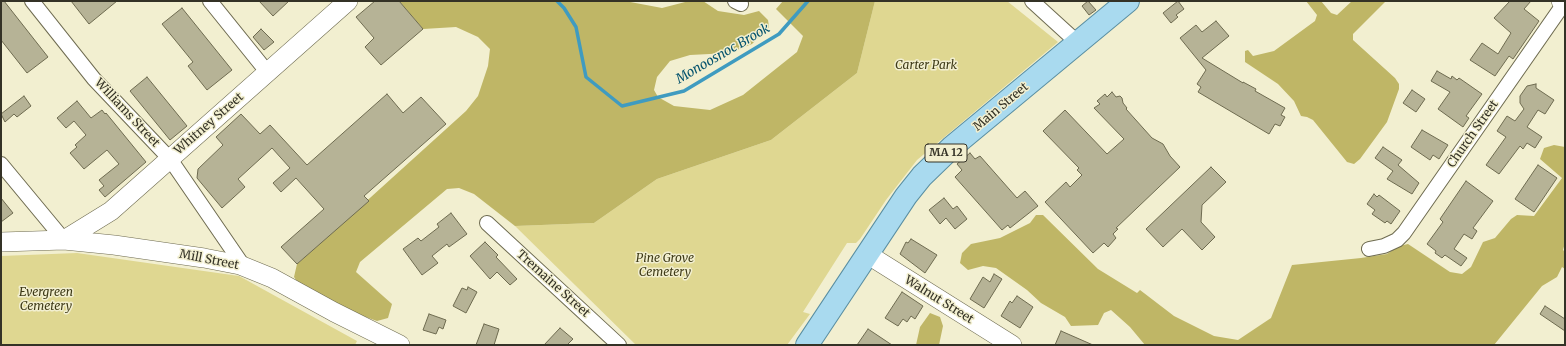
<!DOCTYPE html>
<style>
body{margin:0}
#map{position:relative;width:1566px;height:346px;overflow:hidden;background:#f2efd0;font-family:Merriweather,serif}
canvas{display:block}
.frame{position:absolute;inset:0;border:2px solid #343226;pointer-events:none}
</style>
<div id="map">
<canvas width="1566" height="346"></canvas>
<div class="frame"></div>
</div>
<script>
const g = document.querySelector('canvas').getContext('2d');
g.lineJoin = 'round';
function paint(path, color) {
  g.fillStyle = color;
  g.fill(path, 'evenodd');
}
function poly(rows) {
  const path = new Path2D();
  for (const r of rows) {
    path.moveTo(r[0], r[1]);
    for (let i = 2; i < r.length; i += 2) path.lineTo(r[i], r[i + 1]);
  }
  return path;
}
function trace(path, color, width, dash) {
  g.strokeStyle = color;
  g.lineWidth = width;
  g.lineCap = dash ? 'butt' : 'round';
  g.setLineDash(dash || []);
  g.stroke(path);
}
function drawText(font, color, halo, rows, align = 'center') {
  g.font = font + ' Merriweather,serif';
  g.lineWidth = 3;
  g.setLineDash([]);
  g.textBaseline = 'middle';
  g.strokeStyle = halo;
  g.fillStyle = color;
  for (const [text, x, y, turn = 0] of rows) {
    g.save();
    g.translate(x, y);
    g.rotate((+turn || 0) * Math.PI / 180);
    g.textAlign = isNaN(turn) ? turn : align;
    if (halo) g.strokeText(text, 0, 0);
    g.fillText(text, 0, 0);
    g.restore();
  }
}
paint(poly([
 [875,1,1007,1,1058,42,917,160,886,200,860,239,856,243,847,243,803,312,810,314,787,345,636,345,515,226,594,223,657,179,771,140,857,73],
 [77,253,239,276,357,341,355,345,1,345,1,256]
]), '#dfd791');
paint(poly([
 [399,1,625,1,662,8,689,1,703,1,718,11,744,15,759,11,768,20,769,27,752,44,729,53,690,55,670,61,657,77,654,90,658,97,674,106,710,110,743,95,797,52,803,36,776,9,783,1,875,1,857,73,771,140,657,179,594,223,515,226,474,194,459,188,447,189,360,262,356,272,392,304,388,318,377,321,360,315,298,283,294,277,297,264,466,111,478,96,488,66,490,49,478,37,456,27,423,29],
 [1306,1,1321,1,1331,13,1337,15,1352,1,1386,1,1353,34,1353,40,1395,78,1399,84,1399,89,1387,122,1360,159,1354,164,1347,162,1313,120,1307,117,1301,116,1294,101,1278,84,1245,62,1245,51,1248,50,1253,56,1274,51,1315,21,1317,15],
 [1554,145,1565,147,1565,243,1563,250,1565,252,1565,269,1562,267,1557,277,1542,286,1494,345,1145,345,1130,327,1111,310,1104,313,1098,325,1071,326,1065,317,1041,303,1027,290,996,268,983,266,968,270,960,263,962,253,971,244,1000,238,1030,223,1036,215,1043,215,1098,269,1137,293,1140,290,1174,316,1214,336,1238,340,1271,318,1292,265,1361,258,1387,254,1399,246,1408,244,1450,272,1462,274,1471,267,1483,242,1495,238,1511,219,1517,215,1534,216,1562,178,1540,159,1544,148],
 [930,313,940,317,943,326,939,345,916,345,920,327]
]), '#bfb666');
trace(poly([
 [557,1,564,8,576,27,586,77,622,106,684,91,779,34,808,1]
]), '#3f9bc0', 3.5);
const building = poly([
 [1,1,4,1,48,57,27,73,1,40,1,1],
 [71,1,117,1,89,24,71,1],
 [259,1,289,1,273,16,259,1],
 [375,1,399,1,423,29,381,65,365,47,374,38,356,17,375,1],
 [1088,1,1096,10,1089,15,1082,6,1088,1],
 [1178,1,1184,9,1176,15,1178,17,1171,23,1163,13,1178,1],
 [1510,1,1531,1,1524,9,1539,21,1513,59,1509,56,1495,76,1470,60,1482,43,1498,54,1511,33,1494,18,1510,1],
 [182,8,232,70,207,90,188,66,193,62,162,24,182,8],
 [1216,21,1229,36,1202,58,1243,83,1243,82,1256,89,1255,91,1285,108,1281,115,1285,117,1280,126,1275,124,1269,134,1198,92,1201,87,1197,84,1206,70,1180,38,1196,25,1202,32,1216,21],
 [261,29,274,42,264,50,253,37,261,29],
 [1437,71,1451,79,1452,76,1457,80,1459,78,1482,94,1466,116,1469,118,1463,127,1438,109,1450,92,1431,81,1437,71],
 [147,77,187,126,170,140,130,91,147,77],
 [1536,84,1536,88,1554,100,1545,114,1538,110,1527,127,1542,137,1535,148,1527,143,1523,149,1520,146,1499,174,1486,165,1506,137,1497,131,1507,116,1515,121,1524,109,1520,103,1520,96,1527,86,1536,84],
 [1412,90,1425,99,1416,112,1403,103,1412,90],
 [1112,92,1116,97,1120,96,1122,98,1123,103,1127,108,1126,109,1152,138,1163,144,1170,156,1180,167,1116,228,1118,229,1113,234,1116,238,1108,247,1104,243,1093,253,1045,202,1066,182,1070,187,1082,175,1077,170,1079,168,1043,131,1065,110,1107,154,1124,139,1094,108,1100,104,1097,101,1105,94,1107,97,1112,92],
 [387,94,403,113,421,97,446,124,364,196,369,201,297,264,281,247,324,209,296,178,281,192,273,183,290,168,272,148,238,179,245,187,222,208,197,178,198,169,223,145,216,137,241,114,260,134,270,125,307,165,387,94],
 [24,96,31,106,17,117,14,114,5,122,1,114,24,96],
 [77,101,91,118,102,110,105,114,106,113,146,162,105,197,99,190,104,186,99,180,119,164,107,150,84,169,70,153,77,147,75,145,86,135,74,121,66,128,57,118,77,101],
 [1422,130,1448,145,1439,159,1433,155,1430,160,1411,147,1422,130],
 [1383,147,1402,160,1398,165,1419,183,1412,194,1387,179,1393,171,1375,158,1383,147],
 [970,153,975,159,980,156,1017,198,1025,191,1038,206,1010,228,1008,225,1002,230,955,177,962,170,957,164,970,153],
 [1538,165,1557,178,1534,212,1515,199,1538,165],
 [1211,167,1226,182,1202,205,1201,222,1215,237,1202,250,1182,229,1163,247,1146,229,1211,167],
 [1466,181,1493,201,1473,228,1477,231,1472,239,1464,234,1454,249,1467,258,1461,266,1445,255,1442,258,1435,253,1436,251,1427,244,1443,222,1440,219,1466,181],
 [1374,194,1377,197,1379,195,1400,211,1391,224,1387,221,1385,223,1372,214,1375,210,1367,204,1374,194],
 [1,198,13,213,1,222,1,198],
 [944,198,953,209,957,206,967,219,955,229,946,218,940,224,929,210,944,198],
 [451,213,467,234,449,247,447,244,432,256,438,263,422,275,403,249,418,238,421,241,439,227,437,224,451,213],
 [911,239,937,255,925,273,900,254,906,242,908,243,911,239],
 [485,242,498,255,496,257,517,279,510,285,497,272,490,279,470,256,485,242],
 [994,274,1002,279,984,308,970,299,983,277,990,282,994,274],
 [468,287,477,292,466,313,453,306,462,288,467,290,468,287],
 [902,292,923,306,915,319,911,316,907,322,903,319,898,326,885,318,902,292],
 [1017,296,1033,307,1020,328,1001,316,1010,301,1012,303,1017,296],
 [1545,306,1565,319,1565,331,1540,314,1545,306],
 [429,314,446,320,443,329,439,327,436,334,423,330,429,314],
 [484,324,499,329,494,345,476,345,484,324],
 [560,328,573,339,567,345,544,345,560,328],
 [868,329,892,345,857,345,868,329],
 [1061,331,1093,345,1055,345,1061,331]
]);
paint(building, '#b6b396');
trace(building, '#6e6b50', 1);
const street = poly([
 [32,1,94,79,170,159,244,267],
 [210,1,268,73],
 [735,1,741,4],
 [1032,1,1078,43],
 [1,164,64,240],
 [487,223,619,345],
 [1369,249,1384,246,1397,240,1404,233,1565,2]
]);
const secondary = poly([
 [1561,1,1565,4],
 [64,240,111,211,348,1],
 [1,242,64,240,114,245,204,258,240,265,272,278,334,312,400,345],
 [867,254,1012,345]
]);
const primary = poly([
 [807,345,906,196,922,176,952,147,1128,1]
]);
trace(street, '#6e6b50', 16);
trace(secondary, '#6e6b50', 20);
trace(primary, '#5a8fa2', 24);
trace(street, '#fff', 14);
trace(secondary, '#fff', 19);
trace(primary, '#a9daef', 22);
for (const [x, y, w] of [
 [946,153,42]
]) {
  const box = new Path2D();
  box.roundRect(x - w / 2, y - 9, w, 18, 3);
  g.fillStyle = '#f2efd0';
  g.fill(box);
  trace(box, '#343226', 1);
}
drawText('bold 11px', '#343226', null, [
 ["MA 12",946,153]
]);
drawText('italic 12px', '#3e3a17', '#f2efd0', [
 ["Carter Park",926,66],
 ["Pine Grove",665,259],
 ["Cemetery",665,273],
 ["Evergreen",46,293],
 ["Cemetery",46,307]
]);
drawText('12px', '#343226', '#f2efd0', [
 ["Main Street",1001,107,-40],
 ["Williams Street",127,113,47],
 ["Whitney Street",209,124,-41],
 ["Church Street",1473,134,-55],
 ["Mill Street",209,260,11],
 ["Tremaine Street",553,284,42],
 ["Walnut Street",939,300,32]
]);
drawText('italic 13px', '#05536d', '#f2efd0', [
 ["Monoosnoc Brook",723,54,-30]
]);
</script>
